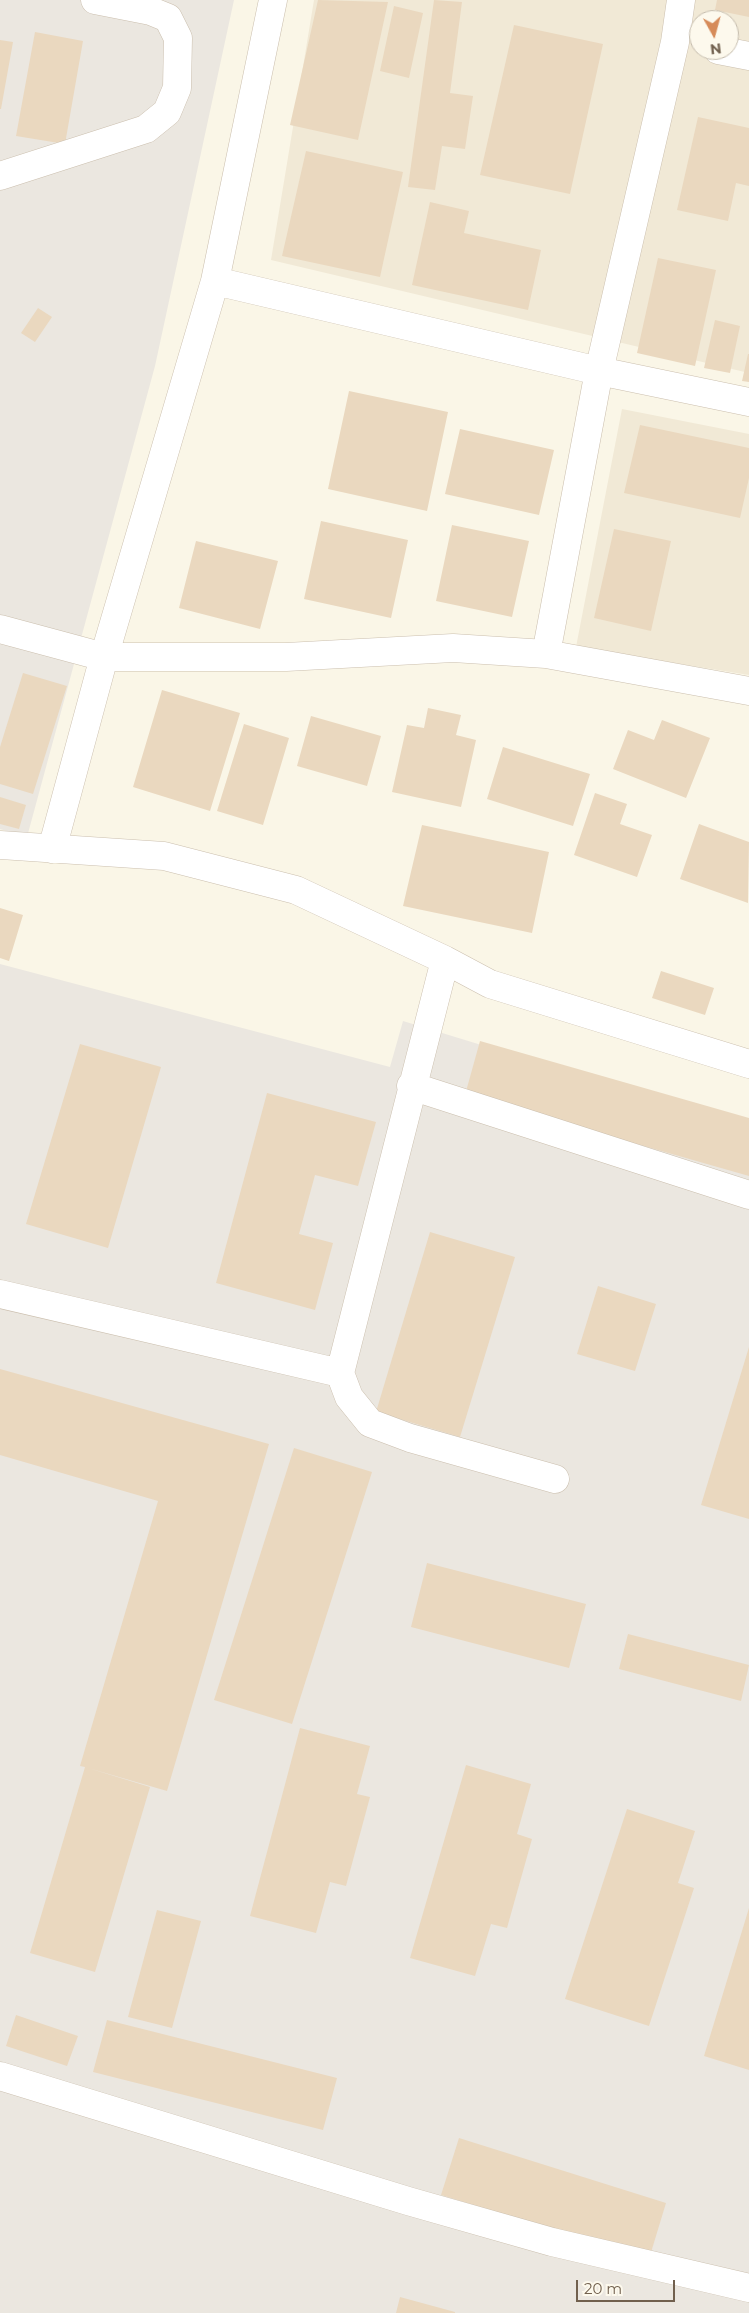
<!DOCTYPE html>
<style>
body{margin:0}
#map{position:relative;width:749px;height:2313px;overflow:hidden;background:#faf6e7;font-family:Montserrat,sans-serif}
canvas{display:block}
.north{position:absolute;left:689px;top:10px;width:50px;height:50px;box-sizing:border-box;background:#fdf9ed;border:1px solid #c5bcad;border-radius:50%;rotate:173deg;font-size:14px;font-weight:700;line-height:20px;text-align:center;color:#71604e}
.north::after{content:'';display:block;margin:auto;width:18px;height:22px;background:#d68b59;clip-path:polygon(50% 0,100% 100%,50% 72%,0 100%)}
.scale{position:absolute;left:576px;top:2280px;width:99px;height:22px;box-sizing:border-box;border:2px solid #71604e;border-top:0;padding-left:6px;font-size:15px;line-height:18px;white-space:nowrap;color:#71604e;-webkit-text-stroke:4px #fdf9ed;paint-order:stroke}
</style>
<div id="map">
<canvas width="749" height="2313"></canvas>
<div class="north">N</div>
<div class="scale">20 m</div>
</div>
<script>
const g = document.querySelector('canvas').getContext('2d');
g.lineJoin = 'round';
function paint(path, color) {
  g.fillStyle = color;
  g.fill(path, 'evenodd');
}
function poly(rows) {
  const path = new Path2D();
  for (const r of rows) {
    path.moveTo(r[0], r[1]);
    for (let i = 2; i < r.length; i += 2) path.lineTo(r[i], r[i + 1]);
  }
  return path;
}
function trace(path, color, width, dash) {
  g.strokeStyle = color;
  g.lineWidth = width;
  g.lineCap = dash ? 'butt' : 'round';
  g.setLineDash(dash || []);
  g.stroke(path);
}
paint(poly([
 [314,0,749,0,749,373,271,260],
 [699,20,729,20,729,50,699,50],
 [622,409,749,434,749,675,576,647]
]), '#f1e9d6');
paint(poly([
 [0,0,234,0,155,366,27,837,0,829],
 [0,964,390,1067,403,1021,749,1127,749,2313,0,2313]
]), '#ebe7e0');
paint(poly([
 [318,0,388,2,358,140,290,125],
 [434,0,462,2,450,93,473,96,465,149,442,146,435,190,408,187],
 [717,0,749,0,749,17,715,10],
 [394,6,423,13,409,78,380,71],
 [514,25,603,44,570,194,480,175],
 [35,32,83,41,65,144,16,136],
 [0,40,13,42,1,109,0,109],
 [698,117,749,128,749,186,736,183,728,221,677,210],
 [306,151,403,172,380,277,282,256],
 [430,202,469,211,464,233,541,250,528,310,412,285],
 [658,258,716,270,695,366,637,353],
 [38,308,52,317,35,342,21,333],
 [715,320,740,326,730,373,704,368],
 [748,354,749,354,749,382,742,381],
 [349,391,448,412,427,511,328,489],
 [640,425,749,448,749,478,740,518,624,493],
 [460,429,554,450,539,515,445,494],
 [321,521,408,540,391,618,304,599],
 [452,525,529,541,512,617,436,601],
 [614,529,671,541,651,631,594,618],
 [196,541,278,561,260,629,179,608],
 [23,673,67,686,33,794,0,784,0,747],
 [162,690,240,713,210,811,133,787],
 [428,708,461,715,456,735,476,740,461,807,392,792,407,725,424,728],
 [311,716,381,736,367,786,297,766],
 [662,720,710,738,686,798,613,769,628,730,654,740],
 [244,724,289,738,263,825,217,811],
 [503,747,590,774,573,826,487,799],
 [595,793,627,804,620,824,652,835,637,877,574,855],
 [0,797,26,805,19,829,0,824],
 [699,824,749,842,748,903,680,879],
 [422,825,549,852,532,933,403,906],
 [0,908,23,915,9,961,0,958],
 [661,971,714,988,705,1015,652,998],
 [480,1041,749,1118,749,1176,465,1095],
 [80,1044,161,1067,108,1248,26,1224],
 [267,1093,376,1122,358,1186,315,1175,299,1234,333,1243,315,1310,216,1283],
 [430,1232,515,1257,460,1437,376,1412],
 [598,1286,656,1304,635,1371,577,1354],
 [749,1347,749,1519,701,1505],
 [0,1369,269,1444,167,1791,88,1768,150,1787,95,1972,30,1953,85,1767,80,1766,158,1501,0,1455],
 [294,1448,372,1472,292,1724,214,1700],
 [427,1563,586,1604,569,1668,411,1627],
 [628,1634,749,1665,741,1701,619,1669],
 [300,1728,370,1746,357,1794,370,1797,346,1886,330,1882,316,1933,250,1916],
 [466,1765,531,1784,517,1834,532,1839,507,1928,491,1924,475,1976,410,1958],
 [627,1809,695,1831,678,1883,694,1888,649,2026,565,1999],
 [749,1908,749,2070,704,2056],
 [157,1910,201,1921,172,2028,128,2017],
 [16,2015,78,2036,67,2066,6,2046],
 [107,2020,337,2078,323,2130,93,2072],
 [459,2138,666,2203,649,2259,441,2195],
 [400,2297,455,2312,455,2313,396,2313]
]), '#ead8bf');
const minor = poly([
 [718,50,749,56],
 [0,176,146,129,167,112,177,88,178,38,168,18,151,11,95,0],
 [215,281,599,371,749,402],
 [0,629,104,657,286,657,453,648,546,654,749,691],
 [546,654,599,371,675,42,681,0],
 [0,845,164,856,296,890,445,960,490,984,749,1064],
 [52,849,104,657,215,281,273,0],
 [445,960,340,1373,349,1397,370,1423,410,1438,555,1479],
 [411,1086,749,1195],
 [0,1294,340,1373],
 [0,2076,408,2201,552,2242,749,2288]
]);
trace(minor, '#cbbfae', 29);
trace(minor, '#fff', 28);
</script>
